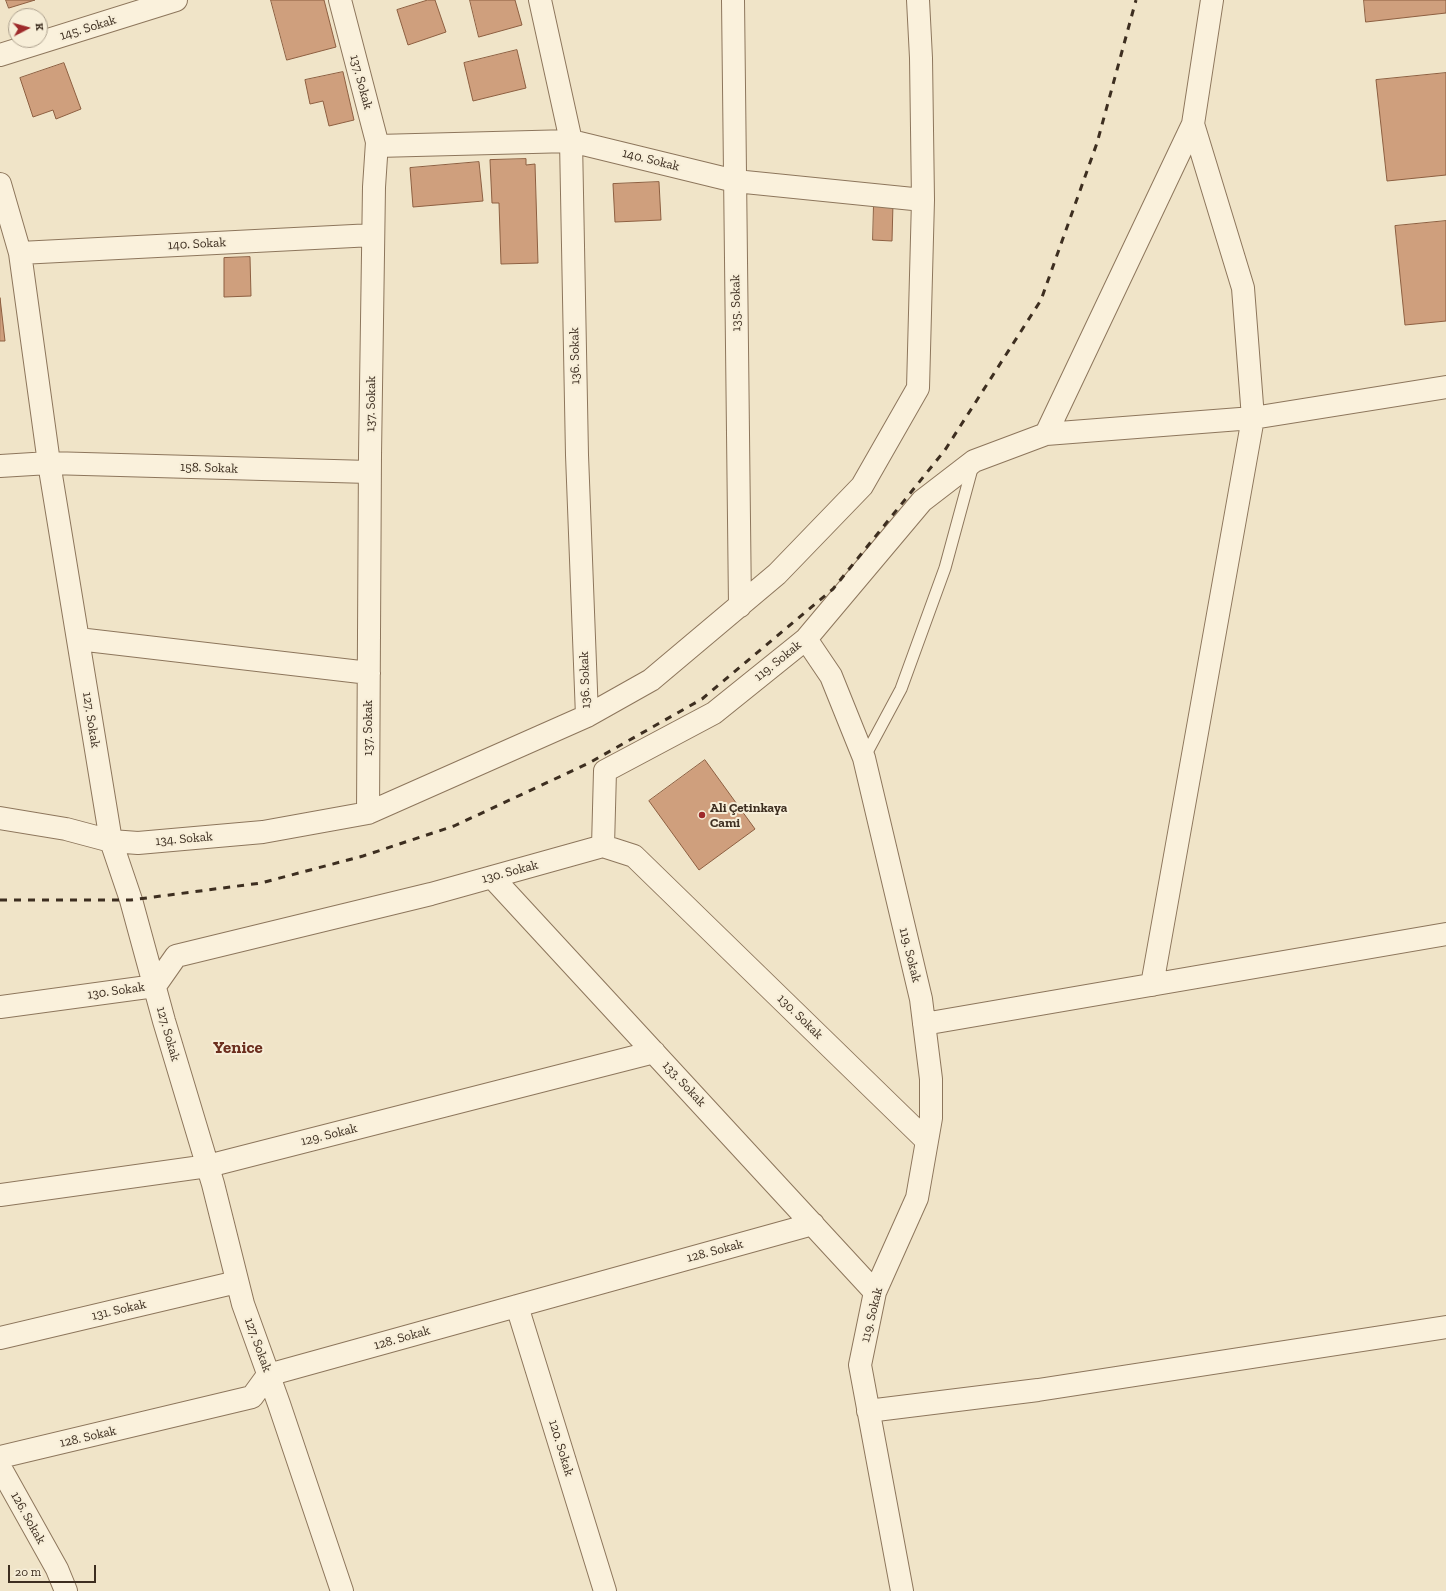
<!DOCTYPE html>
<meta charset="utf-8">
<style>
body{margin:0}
#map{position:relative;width:1446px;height:1591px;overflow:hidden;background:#f0e4c8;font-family:"Zilla Slab",serif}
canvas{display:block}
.north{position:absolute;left:8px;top:8px;width:40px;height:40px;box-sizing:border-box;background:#f7eed8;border:1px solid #ada18e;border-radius:50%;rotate:84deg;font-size:11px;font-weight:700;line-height:16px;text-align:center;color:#3d2e20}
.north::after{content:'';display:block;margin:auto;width:14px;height:18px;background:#9e2a2b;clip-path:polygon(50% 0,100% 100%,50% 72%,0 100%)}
.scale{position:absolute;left:8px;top:1565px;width:88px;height:18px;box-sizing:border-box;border:2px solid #3d2e20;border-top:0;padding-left:5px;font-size:12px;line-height:14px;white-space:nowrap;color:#3d2e20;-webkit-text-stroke:3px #f7eed8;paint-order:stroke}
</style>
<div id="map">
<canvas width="1446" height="1591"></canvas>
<div class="north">K</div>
<div class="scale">20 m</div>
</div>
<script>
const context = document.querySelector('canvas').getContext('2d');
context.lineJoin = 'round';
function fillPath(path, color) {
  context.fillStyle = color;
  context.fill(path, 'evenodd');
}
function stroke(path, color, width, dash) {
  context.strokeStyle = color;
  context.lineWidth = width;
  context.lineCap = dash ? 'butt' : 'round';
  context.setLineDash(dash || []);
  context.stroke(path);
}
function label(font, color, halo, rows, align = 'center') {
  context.font = font + ' "Zilla Slab",serif';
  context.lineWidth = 4;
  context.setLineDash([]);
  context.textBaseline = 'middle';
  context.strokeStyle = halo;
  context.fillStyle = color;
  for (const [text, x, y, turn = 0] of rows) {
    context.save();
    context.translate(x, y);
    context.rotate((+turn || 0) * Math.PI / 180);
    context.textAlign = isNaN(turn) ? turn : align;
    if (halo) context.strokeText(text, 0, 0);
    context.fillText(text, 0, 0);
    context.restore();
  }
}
const building = new Path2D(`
 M6,0H35L9,8Z
 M271,0H324L336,47L287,60Z
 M428,0H435L446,32L408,45L397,10Z
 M470,0H515L522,25L479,37Z
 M1364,0H1446V13L1366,22Z
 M517,50L526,88L473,101L464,63Z
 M64,63L81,109L56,119L53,110L33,117L20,78Z
 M343,72L354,120L329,126L323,101L310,104L305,80Z
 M1446,73V175L1387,181L1376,80Z
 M526,159V165L535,164L538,263L501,264L499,203H492L490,160Z
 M479,162L483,201L413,207L410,168Z
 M659,182L661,220L615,222L613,184Z
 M874,202L893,203L892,241L873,240Z
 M1446,221V321L1405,325L1395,226Z
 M250,257L251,296L224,297V258Z
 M0,298L5,341H0Z
 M705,760L755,829L699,870L649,801Z`);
fillPath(building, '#cf9f7d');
stroke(building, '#8d5f41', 1);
const service = new Path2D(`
 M864,758L901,689L945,568L973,465`);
const minor = new Path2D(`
 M340,0L377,142L374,187L370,455L368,813
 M540,0L571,141L577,455L587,716
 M733,0L740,606
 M0,55L176,0
 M377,146L571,141L735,181L923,200
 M0,184L20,253L49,463L111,841L131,900L164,1021L213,1184L243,1304L279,1404L342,1591
 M20,253L373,235
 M1046,434L1193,124
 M0,466L49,463L369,472
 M78,639L369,673
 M806,639L922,501L974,461L1046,434L1253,418L1446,387
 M0,818L66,829L111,841L138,843L263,832L368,813L587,716L651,680L777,574L862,486L918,388L923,200L921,58L918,0
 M603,846L605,771L714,713L806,639L831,676L864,758L921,999L931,1079V1118L917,1198L875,1292L860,1365L902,1591
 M492,877L875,1292
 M1152,985L1253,418L1243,288L1193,124L1212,0
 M0,1007L155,986L176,956L431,894L603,846L634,856L927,1141
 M924,1024L1446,934
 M0,1195L208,1166L654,1052
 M517,1306L605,1591
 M0,1338L237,1282
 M868,1411L1038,1390L1446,1327
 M0,1457L252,1397L268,1375L813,1224
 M0,1467L57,1569L66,1591`);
stroke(service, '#8d765c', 13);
stroke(minor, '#8d765c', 24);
stroke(service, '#faf1dc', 11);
stroke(minor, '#faf1dc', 22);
stroke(new Path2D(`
 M0,900H131L261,883L363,856L454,826L589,763L702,699L833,589L945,450L1041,300L1097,143L1136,0`), '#3d2e20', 3, [7, 7]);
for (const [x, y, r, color] of [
 [702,815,4,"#9e2a2b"]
]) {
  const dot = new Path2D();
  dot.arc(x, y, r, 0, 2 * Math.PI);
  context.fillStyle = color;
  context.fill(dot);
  stroke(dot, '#f7eed8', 1.5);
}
label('13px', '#3d2e20', '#f7eed8', [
 ["145. Sokak",88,28,-17],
 ["137. Sokak",361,82,75],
 ["140. Sokak",651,160,14],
 ["140. Sokak",197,244,-3],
 ["135. Sokak",736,303,-91],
 ["136. Sokak",575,356,-91],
 ["137. Sokak",371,404,-89],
 ["158. Sokak",209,468,2],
 ["119. Sokak",778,661,-39],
 ["136. Sokak",585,680,-92],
 ["127. Sokak",91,720,81],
 ["137. Sokak",368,728,-90],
 ["134. Sokak",184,839,-5],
 ["130. Sokak",510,872,-15],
 ["119. Sokak",910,955,76],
 ["130. Sokak",116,991,-8],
 ["130. Sokak",800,1017,44],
 ["127. Sokak",168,1034,74],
 ["133. Sokak",684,1084,47],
 ["129. Sokak",329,1135,-14],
 ["128. Sokak",715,1251,-15],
 ["131. Sokak",119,1310,-13],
 ["119. Sokak",872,1315,-76],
 ["128. Sokak",402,1338,-16],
 ["127. Sokak",258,1345,70],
 ["128. Sokak",88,1437,-13],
 ["120. Sokak",561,1448,73],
 ["126. Sokak",28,1518,61]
]);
label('bold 13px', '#3d2e20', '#f7eed8', [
 ["Ali Çetinkaya",710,808],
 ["Cami",710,823]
], 'left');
label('bold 17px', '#6b2e1e', '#f7eed8', [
 ["Yenice",238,1048]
]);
</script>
